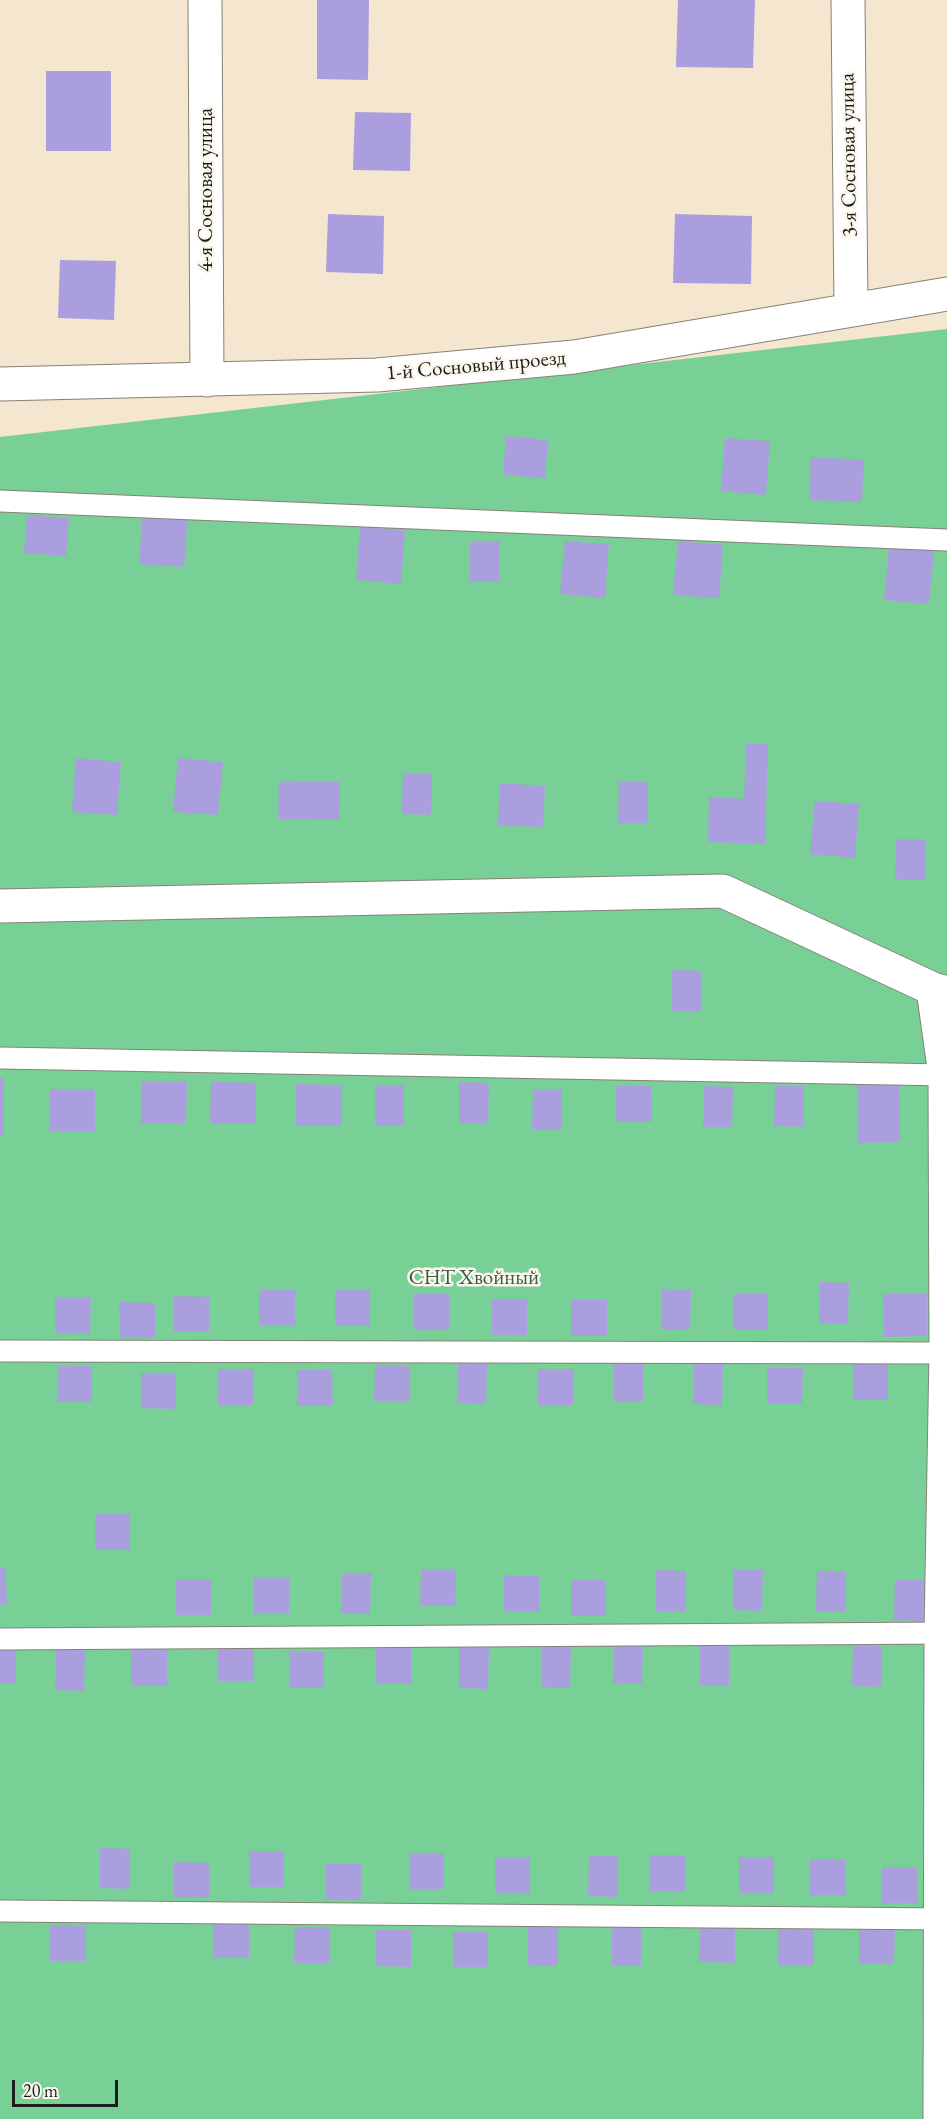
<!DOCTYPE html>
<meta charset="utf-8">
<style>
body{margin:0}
#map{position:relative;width:947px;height:2119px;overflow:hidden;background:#f5e6cf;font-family:"EB Garamond",serif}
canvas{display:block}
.scale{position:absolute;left:12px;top:2080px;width:106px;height:27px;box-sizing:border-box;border:3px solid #1c1c1c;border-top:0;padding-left:8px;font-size:18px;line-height:21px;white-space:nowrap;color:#1c1c1c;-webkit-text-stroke:4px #fbf7ec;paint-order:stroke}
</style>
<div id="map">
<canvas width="947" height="2119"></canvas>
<div class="scale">20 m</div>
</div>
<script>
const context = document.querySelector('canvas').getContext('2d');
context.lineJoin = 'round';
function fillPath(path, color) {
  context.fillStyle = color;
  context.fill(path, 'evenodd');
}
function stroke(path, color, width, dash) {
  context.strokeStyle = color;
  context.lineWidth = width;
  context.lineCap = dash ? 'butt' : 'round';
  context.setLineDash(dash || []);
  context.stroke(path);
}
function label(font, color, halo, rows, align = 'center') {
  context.font = font + ' "EB Garamond",serif';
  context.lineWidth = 5;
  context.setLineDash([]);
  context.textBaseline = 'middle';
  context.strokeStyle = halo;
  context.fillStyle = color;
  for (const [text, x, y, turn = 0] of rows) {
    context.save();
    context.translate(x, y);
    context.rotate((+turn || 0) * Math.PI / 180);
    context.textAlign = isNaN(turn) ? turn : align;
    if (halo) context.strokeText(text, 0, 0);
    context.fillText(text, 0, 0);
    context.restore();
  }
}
fillPath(new Path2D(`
 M947,329V2119H0V437Z`), '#78d096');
fillPath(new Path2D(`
 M317,0H369L368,80L317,79Z
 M678,0H755L753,68L676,67Z
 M46,71H111V151H46Z
 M355,112L411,113L410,171L353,170Z
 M328,214L384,216L383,274L326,272Z
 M675,214L752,216L751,284L673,283Z
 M60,260L116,261L114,320L58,318Z
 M506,436L548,440L545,478L503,475Z
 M725,438L770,441L766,495L721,491Z
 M811,457L864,460L862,502L809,500Z
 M143,510L188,514L184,567L139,564Z
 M27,515L69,518L66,556L24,553Z
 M360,527L405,530L401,584L356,580Z
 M470,541H499V582H469Z
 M565,541L609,544L605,598L560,594Z
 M678,541L723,545L719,598L673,595Z
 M889,546L934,550L929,604L884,600Z
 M746,743L768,744L765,844L708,842L709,797L744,799Z
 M76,758L121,762L117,815L72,812Z
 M178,758L223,762L218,815L173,812Z
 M403,774H432L431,815L402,814Z
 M279,781L340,782L339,820L278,819Z
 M619,782H648V823H618Z
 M500,783L545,786L543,827L498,825Z
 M815,801L859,804L855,858L810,854Z
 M896,839H925V880L895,879Z
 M672,970L701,971V1011H672Z
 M0,1078H4V1136H0Z
 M141,1081H187L186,1123H141Z
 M899,1081L900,1142L858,1143L857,1082Z
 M211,1082L256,1083V1124H210Z
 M459,1082L489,1083L488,1123H459Z
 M296,1084L342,1085L341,1126H296Z
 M375,1085H404V1126L375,1125Z
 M616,1086H651L652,1122H616Z
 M704,1086L733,1087L732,1127H703Z
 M775,1086H804L803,1127L774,1126Z
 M50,1089H95V1131H49Z
 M533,1089H562V1130L532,1129Z
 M820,1282L849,1283L848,1324L819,1323Z
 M662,1289L691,1290L690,1330H661Z
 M259,1290H295V1325H259Z
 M335,1290H370V1326H335Z
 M414,1294H449V1330H414Z
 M733,1294H768V1330H733Z
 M883,1294H927V1336L884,1337Z
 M174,1296L209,1297V1332H174Z
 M55,1297H91L90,1333H55Z
 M492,1299H527V1335H492Z
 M571,1300H607V1336H571Z
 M119,1302L155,1303V1338H120Z
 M614,1361L643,1362V1402H614Z
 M458,1363L487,1364L486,1404L457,1403Z
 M694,1364H723L722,1405L693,1404Z
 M853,1364H888V1400H853Z
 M375,1365L410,1366V1401H374Z
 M57,1366H92V1402H57Z
 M767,1368H803L802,1404H767Z
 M218,1369H253V1405H218Z
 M538,1369H573V1405H538Z
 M297,1370H332L333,1406H297Z
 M141,1373H176V1409L141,1408Z
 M95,1514H130V1550H95Z
 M0,1568H5L7,1604L0,1605Z
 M421,1569H456L455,1606L420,1605Z
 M656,1570L686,1571L685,1611H656Z
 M733,1570H763L762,1611L733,1610Z
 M817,1571L846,1572L845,1612H816Z
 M342,1573H371L370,1614L341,1613Z
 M504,1575L539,1576V1611H504Z
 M254,1577H289V1613H254Z
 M176,1579H211V1615H176Z
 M571,1580H606V1616H571Z
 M895,1580H924L923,1621L894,1620Z
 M614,1643H643L642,1684L613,1683Z
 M218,1645H253L254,1681H218Z
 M700,1645H729V1686L700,1685Z
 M542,1646L571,1647L570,1688L541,1687Z
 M853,1646H882L881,1687L852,1686Z
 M376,1647L411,1648V1684H376Z
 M0,1648H16V1684H0Z
 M459,1648H489L488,1689L459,1688Z
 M56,1650H85L84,1691L55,1690Z
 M131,1650H167V1686H131Z
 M289,1652H324V1688H289Z
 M100,1848L130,1849L129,1889L100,1888Z
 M249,1851H284V1887H249Z
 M409,1853H444V1889H409Z
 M649,1855H685V1891H649Z
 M589,1856H618L617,1897L588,1896Z
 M495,1857H530V1893H495Z
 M739,1857H774V1893H739Z
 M810,1859H845V1895H810Z
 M174,1862L209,1863V1898H174Z
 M326,1864H361V1900H326Z
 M882,1867H917V1903H882Z
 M213,1922H249V1958H213Z
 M528,1924L558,1925L557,1966L528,1965Z
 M50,1925L86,1926L85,1961H50Z
 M612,1925H641V1966L612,1965Z
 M295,1927H330V1963H294Z
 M700,1927H735V1963L699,1962Z
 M779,1928L813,1929L814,1965H778Z
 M859,1928H895L894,1964H859Z
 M376,1930H411V1967L376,1966Z
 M453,1932H488V1967H453Z`), '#ab9edf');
const lane = new Path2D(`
 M0,501L947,540
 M0,1058L947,1075
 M0,1351L947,1353
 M0,1639L947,1633
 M0,1911L947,1919`);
const street = new Path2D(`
 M205,0L207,380
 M848,0L851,310
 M0,384L377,375L574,357L947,294
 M0,906L723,891L933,989L947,993
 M933,989L945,1075L946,1353L941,1633L940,2119`);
stroke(lane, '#888176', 23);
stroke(street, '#888176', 35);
stroke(lane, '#fff', 21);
stroke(street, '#fff', 33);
label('21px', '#1c1c1c', '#fbf7ec', [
 ["3-я Сосновая улица",849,155,-91],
 ["4-я Сосновая улица",206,190,-90],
 ["1-й Сосновый проезд",476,366,-5]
]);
label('21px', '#3c5b47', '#fbf7ec', [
 ["СНТ Хвойный",474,1278]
]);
</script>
